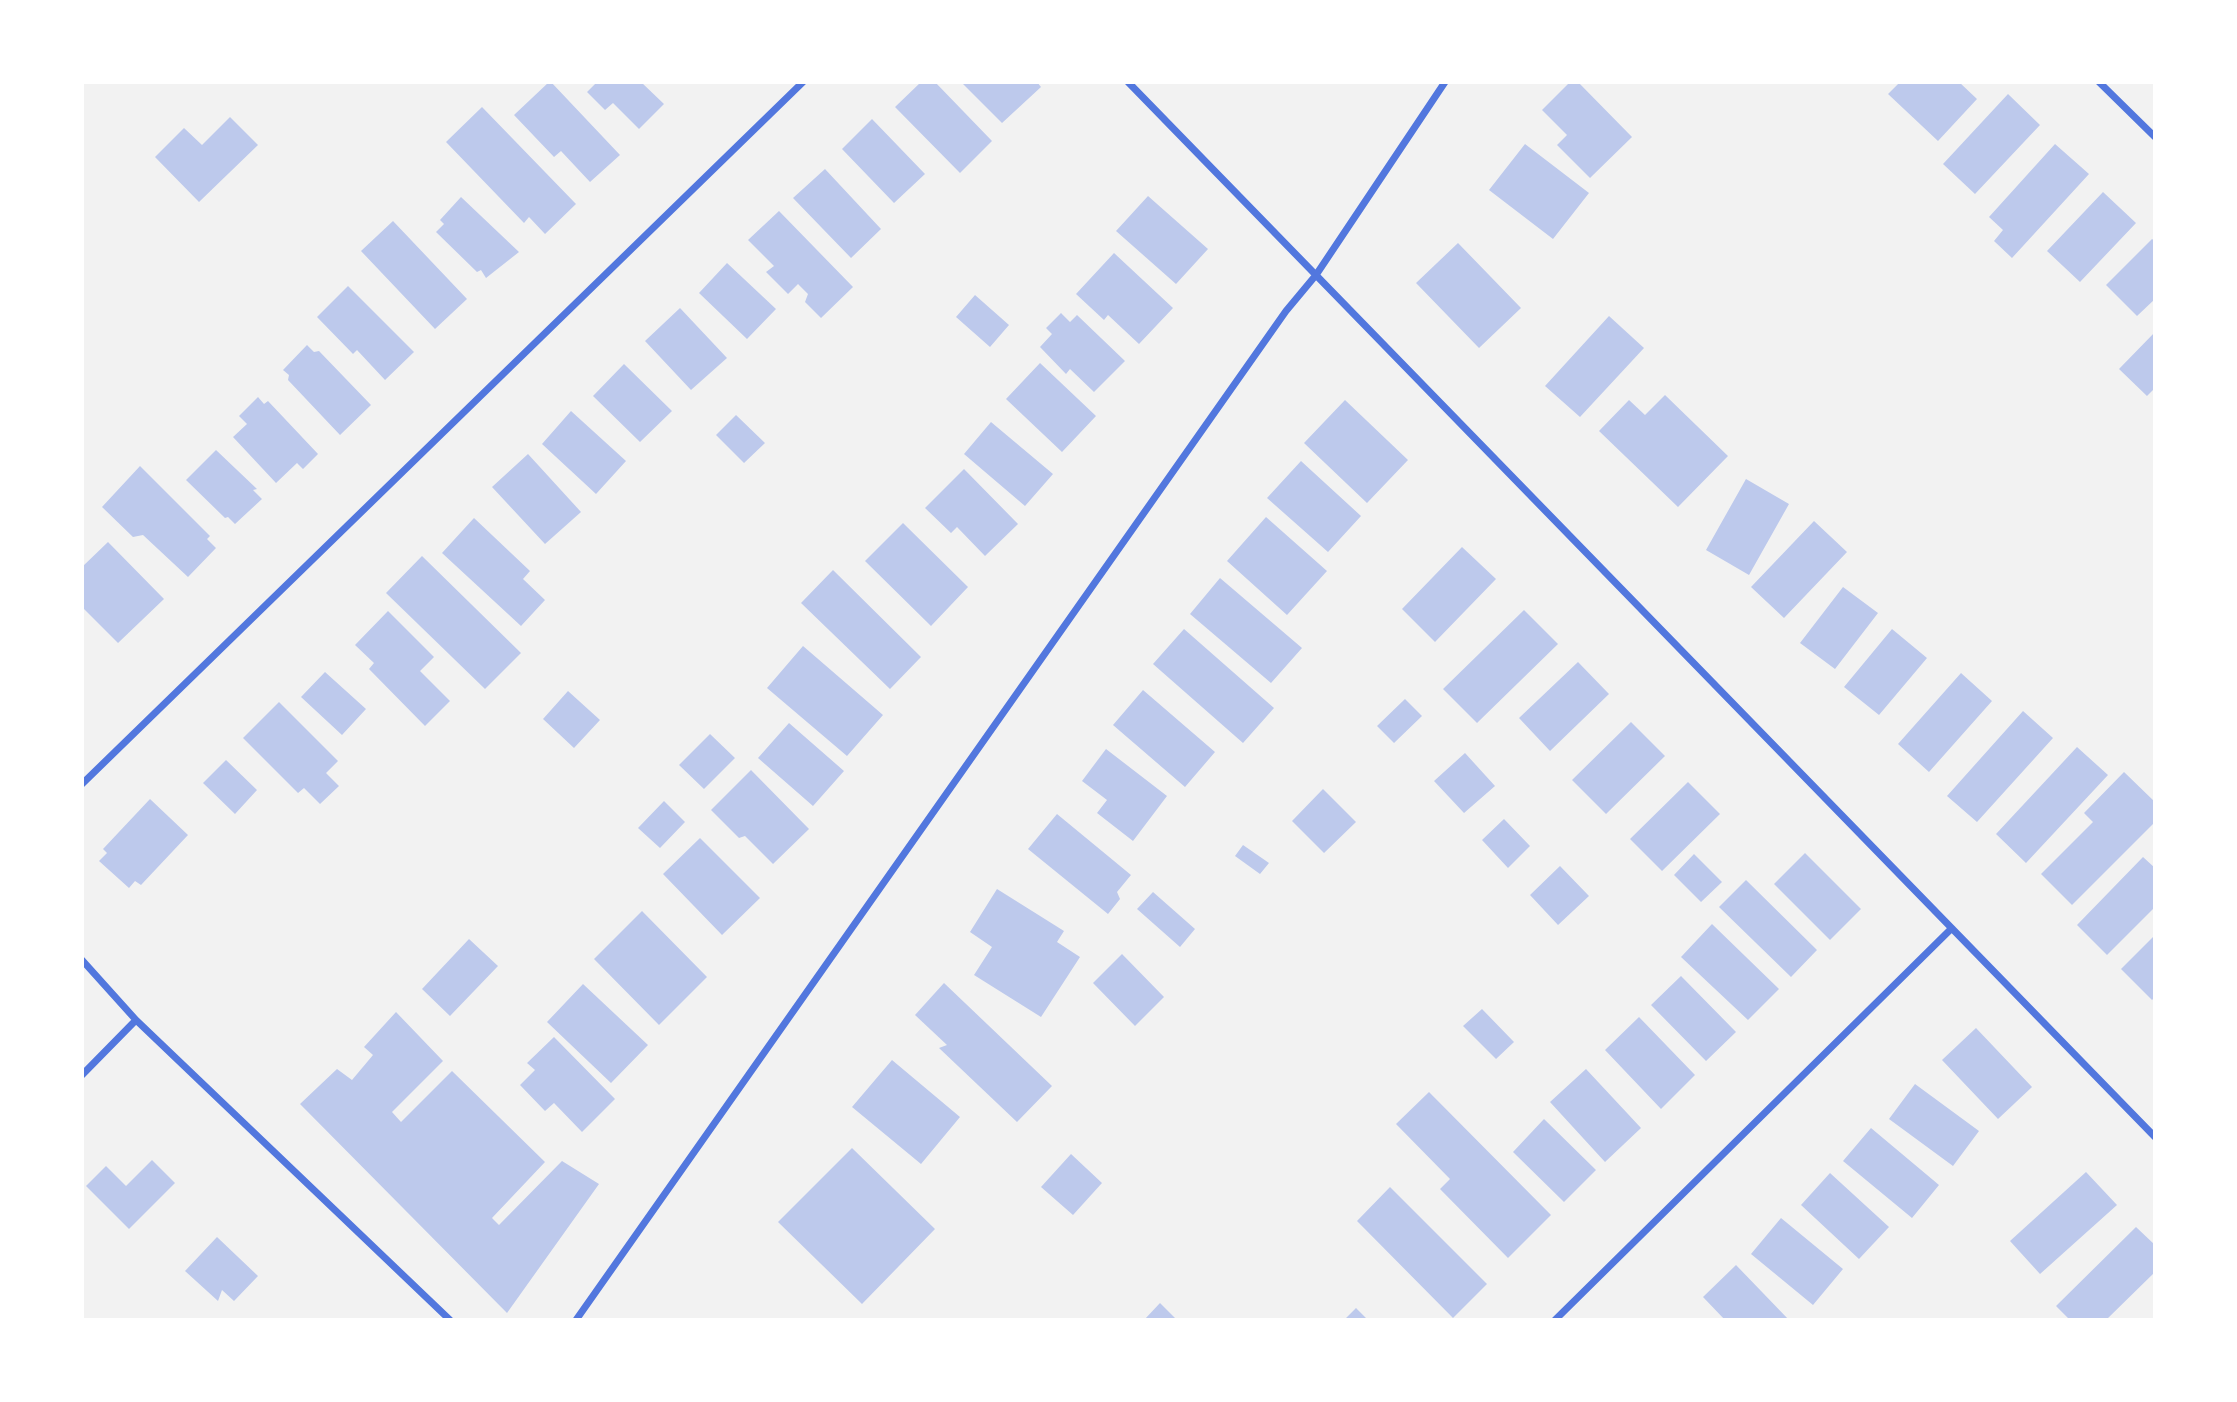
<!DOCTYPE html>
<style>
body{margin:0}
#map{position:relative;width:2237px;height:1402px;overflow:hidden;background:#f2f2f2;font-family:"Source Serif 4",serif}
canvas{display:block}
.frame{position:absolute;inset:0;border:84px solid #fff;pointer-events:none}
</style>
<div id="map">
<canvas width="2237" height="1402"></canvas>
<div class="frame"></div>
</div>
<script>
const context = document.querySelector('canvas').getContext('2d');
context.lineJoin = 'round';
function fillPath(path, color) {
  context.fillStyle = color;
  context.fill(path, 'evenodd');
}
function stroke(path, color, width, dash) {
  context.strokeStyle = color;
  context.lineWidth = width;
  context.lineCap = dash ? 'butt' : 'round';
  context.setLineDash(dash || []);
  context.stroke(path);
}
fillPath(new Path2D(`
 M549,82H551L620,155L590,182L561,151L554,157L514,115Z
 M597,82H641L664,104L639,129L613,103L605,110L587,92Z
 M921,82H935L992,141L960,173L895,107Z
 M965,82H1037L1041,87L1002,123L963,84Z
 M1570,82H1578L1632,137L1590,178L1557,145L1567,135L1542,110Z
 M1900,82H1959L1977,99L1938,141L1888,94Z
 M2008,94L2040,125L1975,194L1943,164Z
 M482,107L576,204L545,234L529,217L524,223L446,142Z
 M230,117L258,145L199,202L155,157L184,128L202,145Z
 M872,119L925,174L894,203L842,149Z
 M1525,144L1589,193L1553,239L1489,190Z
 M2055,144L2089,174L2012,258L1994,241L2003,230L1989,217Z
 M825,169L881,229L851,258L793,198Z
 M2103,192L2136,223L2080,282L2047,251Z
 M1148,196L1208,249L1176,284L1116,231Z
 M461,197L519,252L486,278L481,270L477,272L436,232L444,224L440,220Z
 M779,211L853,287L821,318L805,302L808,294L798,284L788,294L766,272L774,266L748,240Z
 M393,221L467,299L435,329L361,251Z
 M2152,239L2155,241V299L2137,316L2106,285Z
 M1458,243L1521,308L1479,348L1416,283Z
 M1114,253L1173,308L1139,344L1108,315L1104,320L1076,294Z
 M727,263L776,309L747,339L699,293Z
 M348,286L414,352L385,380L357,350L353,354L317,317Z
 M975,295L1009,325L990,347L956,317Z
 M680,308L727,358L691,390L645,341Z
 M1061,313L1070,322L1077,315L1125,361L1094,392L1070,369L1066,374L1040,347L1052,334L1046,328Z
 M1609,316L1644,348L1580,417L1545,386Z
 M2155,332V388L2147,396L2119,369Z
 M307,345L314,352L319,351L371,405L340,435L288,380L289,375L283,370Z
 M1040,363L1096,416L1062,452L1006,399Z
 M624,364L672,411L640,442L593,396Z
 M1665,395L1728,456L1678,507L1599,431L1629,400L1645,415Z
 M258,397L264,404L268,401L318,454L303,469L297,463L276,483L233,437L247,424L239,416Z
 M1345,400L1408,460L1367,503L1304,443Z
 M571,411L626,461L596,494L542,444Z
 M736,415L765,443L744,463L716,435Z
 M991,422L1053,474L1025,506L964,454Z
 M216,450L257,489L253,490L262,499L235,524L228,517L225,518L186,480Z
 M528,454L581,512L545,544L492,487Z
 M1301,461L1361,516L1328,552L1267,498Z
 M140,466L210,536L207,539L216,548L188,577L143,535L133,537L102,507Z
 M964,469L1018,524L985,556L957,527L951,533L925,508Z
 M1746,479L1789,504L1749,575L1706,550Z
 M1266,517L1327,571L1287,615L1227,561Z
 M474,518L530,571L523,579L545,600L521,626L442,553Z
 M1814,521L1847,552L1784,618L1751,587Z
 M903,523L968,587L931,626L865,561Z
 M108,542L164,599L118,643L82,607V567Z
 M1462,547L1496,579L1435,642L1402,609Z
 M422,556L521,653L485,689L386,593Z
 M833,570L921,657L890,689L801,603Z
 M1220,578L1302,648L1271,683L1190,614Z
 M1843,587L1878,613L1835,669L1800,643Z
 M1524,610L1558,644L1477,723L1443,689Z
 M388,611L434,657L420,671L450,701L425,726L369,669L374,663L355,645Z
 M1184,629L1274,708L1243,743L1153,664Z
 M1892,629L1927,658L1879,715L1844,687Z
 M803,646L883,715L847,756L767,688Z
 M1578,662L1609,694L1550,751L1519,718Z
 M325,672L366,709L342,735L301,697Z
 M1961,673L1992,701L1929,772L1898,744Z
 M1143,690L1215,752L1185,787L1113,725Z
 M568,691L600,720L574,748L543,719Z
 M1405,699L1422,716L1394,743L1377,726Z
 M279,702L338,761L326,773L339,786L320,804L304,788L298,793L243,738Z
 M2023,711L2053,738L1977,822L1947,796Z
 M1631,722L1665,756L1606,814L1572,780Z
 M789,723L844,771L813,806L758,758Z
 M710,734L735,758L704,789L679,765Z
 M2077,747L2108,775L2026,863L1996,834Z
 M1106,749L1167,796L1133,841L1097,813L1107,800L1082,781Z
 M1465,753L1495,786L1464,813L1434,781Z
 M226,760L257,790L235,814L203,783Z
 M751,770L809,829L773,864L745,836L739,838L711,810Z
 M2124,772L2155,802V822L2072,905L2041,874L2093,822L2084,813Z
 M1688,782L1720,814L1662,871L1630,839Z
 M1323,789L1356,822L1324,853L1292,821Z
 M150,799L188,835L141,885L135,881L129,888L99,861L107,853L103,849Z
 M664,801L685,822L660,848L638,828Z
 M1057,814L1131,875L1117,892L1120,899L1108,914L1028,849Z
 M1504,819L1530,846L1508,868L1482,840Z
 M700,838L760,898L722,935L663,874Z
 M1243,845L1269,863L1260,874L1235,856Z
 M1805,853L1861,909L1830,940L1774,884Z
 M1694,854L1722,882L1701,902L1674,875Z
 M2143,857L2155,868V907L2107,955L2077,925Z
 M1560,866L1589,896L1558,925L1530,895Z
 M1746,880L1817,950L1791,977L1719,907Z
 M997,889L1064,931L1057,942L1080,957L1041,1017L974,975L992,947L970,932Z
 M1153,892L1195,929L1180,947L1137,909Z
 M642,911L707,977L659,1025L594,959Z
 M1712,924L1779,989L1748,1020L1681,957Z
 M2155,935V997L2152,1000L2121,969Z
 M469,939L498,966L450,1016L422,989Z
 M1122,954L1164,997L1135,1026L1093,983Z
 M1681,976L1736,1032L1706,1061L1651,1005Z
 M944,983L1052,1086L1017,1122L939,1048L947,1045L915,1015Z
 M583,984L648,1045L611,1083L547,1022Z
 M1482,1009L1514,1042L1496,1059L1463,1026Z
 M396,1012L443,1061L392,1112L401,1122L452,1071L545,1162L492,1218L499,1225L562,1161L599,1184L507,1313L300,1104L337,1069L352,1080L373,1055L364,1047Z
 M1639,1017L1695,1075L1661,1109L1605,1050Z
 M1976,1028L2032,1087L1998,1119L1942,1060Z
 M554,1037L615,1099L582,1132L554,1103L545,1111L520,1085L535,1070L527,1063Z
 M892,1060L960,1117L921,1164L852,1107Z
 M1586,1069L1641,1128L1605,1162L1550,1102Z
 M1915,1084L1979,1131L1953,1166L1889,1119Z
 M1429,1092L1551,1215L1508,1258L1440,1189L1450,1179L1396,1124Z
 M1544,1119L1596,1170L1564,1202L1513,1152Z
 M1871,1128L1939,1185L1912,1218L1843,1161Z
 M852,1148L935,1229L862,1304L778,1222Z
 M1071,1154L1102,1183L1073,1215L1041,1187Z
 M152,1160L175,1183L129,1229L86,1186L106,1166L126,1186Z
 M2086,1172L2117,1205L2040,1274L2010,1241Z
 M1830,1173L1889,1227L1859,1259L1801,1205Z
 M1390,1187L1487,1284L1453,1318L1357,1221Z
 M1781,1218L1843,1269L1813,1305L1751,1254Z
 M2136,1227L2155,1245V1272L2106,1320H2070L2056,1306Z
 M217,1237L258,1276L234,1301L222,1290L218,1301L185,1271Z
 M1736,1265L1789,1320H1725L1703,1297Z
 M1160,1303L1177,1320H1144Z
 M1356,1308L1368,1320H1344Z`), '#bdc9ec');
stroke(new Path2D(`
 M1128,82L2155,1137
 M2099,82L2155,137
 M82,784L803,82
 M82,960L136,1020L450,1320
 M82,1075L136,1020
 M576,1320L1286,311L1316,275L1445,82
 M1555,1320L1951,929`), '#5277de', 7);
</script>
